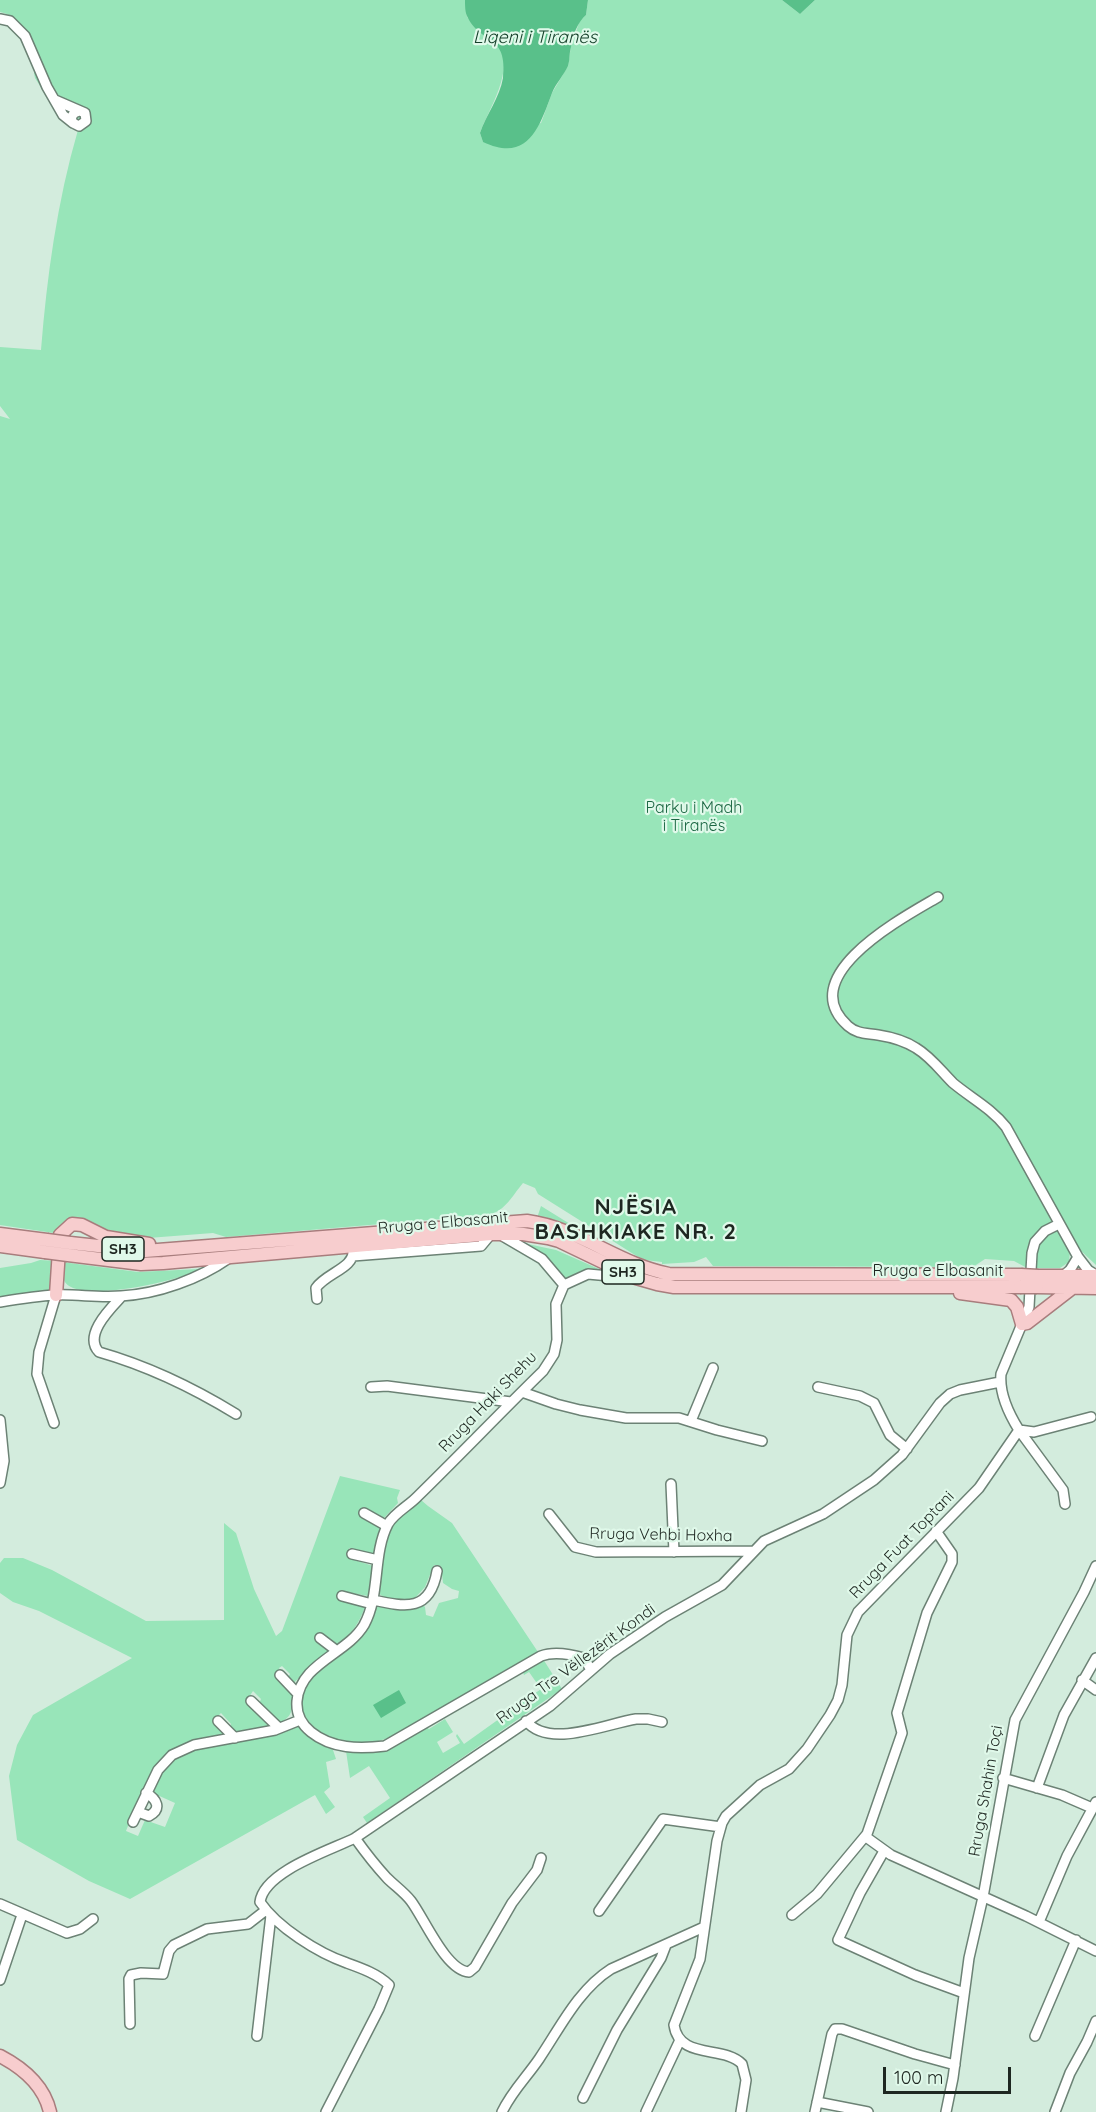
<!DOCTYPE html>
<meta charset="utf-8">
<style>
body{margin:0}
#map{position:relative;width:1096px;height:2112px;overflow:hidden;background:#d3ecdd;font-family:Quicksand,sans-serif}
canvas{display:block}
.scale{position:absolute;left:883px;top:2067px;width:128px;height:27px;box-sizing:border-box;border:3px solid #1e2721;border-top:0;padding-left:8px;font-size:18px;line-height:21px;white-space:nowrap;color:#1e2721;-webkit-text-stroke:4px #e0f9ea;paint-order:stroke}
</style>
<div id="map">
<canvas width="1096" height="2112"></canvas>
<div class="scale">100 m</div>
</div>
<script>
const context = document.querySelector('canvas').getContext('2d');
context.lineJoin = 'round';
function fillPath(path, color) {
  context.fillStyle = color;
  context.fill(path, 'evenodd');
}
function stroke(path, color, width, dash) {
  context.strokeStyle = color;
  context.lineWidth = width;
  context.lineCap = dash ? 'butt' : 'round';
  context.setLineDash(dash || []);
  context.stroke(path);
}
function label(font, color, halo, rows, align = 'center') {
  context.font = font + ' Quicksand,sans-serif';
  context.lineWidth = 4.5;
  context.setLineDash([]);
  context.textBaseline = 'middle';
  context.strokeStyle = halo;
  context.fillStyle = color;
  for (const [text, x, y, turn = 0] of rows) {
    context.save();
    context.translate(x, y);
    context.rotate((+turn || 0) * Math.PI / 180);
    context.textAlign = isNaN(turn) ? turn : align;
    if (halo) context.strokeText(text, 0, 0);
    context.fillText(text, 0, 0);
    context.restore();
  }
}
fillPath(new Path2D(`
 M0,0H465L467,17C477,26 490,35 498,45C516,69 488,110 480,133L483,142L541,123L552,93L568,66L571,46L580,20L586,15L588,0H782L800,14L815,0H1096V1265L1077,1247L1070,1251L1069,1262L1060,1268H1027L1014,1261L985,1259L973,1267L713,1266L706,1257L694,1262L662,1264V1262L645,1260L635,1255L538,1194L535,1188L523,1183C512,1196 506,1210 489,1215L226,1237L213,1233L148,1238C137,1234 127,1236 116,1234C92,1230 75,1201 54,1233L0,1225V416L10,419L0,406V347L41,350C47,276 57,202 78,130C55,118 49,99 35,78L34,73L42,68C33,46 26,17 0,12Z
 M541,1206L583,1232L560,1223L537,1218Z
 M523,1243L556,1250L599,1269L581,1271L565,1279L541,1253Z
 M40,1260L57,1261C55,1273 56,1285 46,1293L0,1300V1268L31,1263Z
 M62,1262L138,1272L199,1269C178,1282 92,1299 71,1287C61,1282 62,1272 62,1262Z
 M340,1476L400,1490L397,1498L398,1503L382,1520L364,1508L360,1514V1517L380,1528L374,1554L349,1548V1558L373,1566L368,1596L340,1591L339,1600L365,1607C359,1623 352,1635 337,1644L319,1633L315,1641L328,1651L307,1669L294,1683L288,1677L290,1674L282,1666L279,1668L280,1670L276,1674L294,1695C292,1709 293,1718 278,1723L259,1704L261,1699L253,1691L247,1700L269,1726L236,1733L229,1729L231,1724L221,1713L218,1716L224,1735C212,1738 200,1738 188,1742C151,1756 140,1798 126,1831L138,1836L145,1820L165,1827L175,1803L155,1794L153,1790C169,1748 199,1749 237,1742C257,1738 276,1732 296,1726L300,1727L311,1738L333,1750L336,1759L326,1762L330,1787L324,1792L335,1807L326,1814L315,1795L130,1899L89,1881L17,1840L9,1776L17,1745L33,1715L132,1658L39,1611L13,1602L0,1593V1563L4,1558H23L52,1570L146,1621L224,1620V1523L236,1533L254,1589L276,1636L282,1631Z
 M421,1500L428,1506L452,1523L538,1652L388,1738C368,1746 345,1745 326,1735C301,1722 292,1698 313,1676C319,1669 326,1663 332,1656C346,1640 360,1624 374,1608L382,1606L406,1609L423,1605L425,1607L426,1615L433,1617L439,1603L458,1598L459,1591L452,1589L443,1583L441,1566L434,1565L425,1587L415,1598C402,1602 388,1601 378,1593L386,1535L394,1523Z
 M543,1659L562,1689L367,1823L363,1817L390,1798L369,1766L350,1778L346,1751H366L426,1726L429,1729L445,1719L453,1732L437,1742L443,1753L460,1743L456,1736L457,1734L464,1744L541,1689L529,1672L524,1675L522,1670Z`), '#98e5b9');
fillPath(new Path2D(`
 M465,0H588L586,15C578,21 572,37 571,47C569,53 570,60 568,66C564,75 556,83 552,93C539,128 528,163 483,142L480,133C486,115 500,97 503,78C508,34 482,45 468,18C465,13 465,6 465,0Z
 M782,0H815L800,14Z
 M399,1690L406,1703L381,1718L373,1705Z`), '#59c08a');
const minor = new Path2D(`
 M0,19L10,21L25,36L47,87L63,115L73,123
 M55,100L85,113L86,121L79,126L73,123L71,118L74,113L79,111
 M938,897C904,917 792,976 848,1026C857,1034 866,1033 878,1035C891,1037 905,1041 916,1048C931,1057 941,1071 953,1083C971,1098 991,1108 1006,1127L1078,1257L1088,1270L1096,1275
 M501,1235L542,1259L564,1285
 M353,1256L481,1246L491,1234
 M1063,1276L1070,1270L1078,1257
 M122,1296C110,1309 83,1335 99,1352C148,1366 192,1387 236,1414
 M317,1299L316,1288C326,1273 355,1268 353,1250
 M0,1302C18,1299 37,1296 56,1295C77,1294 99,1298 121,1296C158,1294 199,1279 229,1258
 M371,1387L387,1386L511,1402
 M818,1387L860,1396L874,1403L890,1435L907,1449
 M522,1392L556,1404L580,1410L626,1418H679L717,1430L762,1441
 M0,1420L4,1461L0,1483
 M691,1421L713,1368
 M54,1423L37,1374L39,1352L56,1295
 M1019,1430L1063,1490L1065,1504
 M1019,1430L1034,1432L1091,1417
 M671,1484L674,1552
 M364,1513L387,1526
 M549,1514L575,1547L596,1552L753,1551
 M352,1554L378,1560
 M342,1596L372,1604
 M373,1600C406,1607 430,1612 437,1571
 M320,1638L337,1651
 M591,1670L584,1658C570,1654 554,1651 541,1656L385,1746C359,1749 332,1749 311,1732C301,1724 296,1714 297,1701C300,1663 347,1654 364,1625C381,1594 372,1555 388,1524C394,1513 410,1505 418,1496C460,1455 501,1412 543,1371L554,1354L557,1340L556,1304L564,1285L588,1274L631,1278
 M280,1675L297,1693
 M1082,1680L1096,1690
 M251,1701L279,1728
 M218,1721L235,1738
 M526,1721C549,1749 605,1724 636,1719H648L662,1722
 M1003,1778L1062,1795L1092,1808
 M1037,1788L1064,1715L1096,1658
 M138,1812L149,1816C162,1809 157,1799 146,1793
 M133,1822L158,1770L172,1755L194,1745L275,1730L300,1720
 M866,1837L891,1855L1026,1916L1096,1951
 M355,1838C365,1852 375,1865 387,1878C395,1886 404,1892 411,1901C424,1918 446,1971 469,1972L475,1967L512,1903L537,1870L541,1858
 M884,1851L860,1893L838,1940L915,1975L964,1993
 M0,1904L67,1933L80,1929L93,1919
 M599,1911L663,1819L721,1827
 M792,1915L817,1894L867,1834L902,1733L897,1713L927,1613L952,1562V1554L936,1531
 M1039,1922L1067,1856L1096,1802
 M0,1980L22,1915
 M130,2024L129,1979L131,1975L141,1973L163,1974L169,1951L174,1945L207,1929L248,1924L266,1910
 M257,2036L271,1915
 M1035,2036L1076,1940
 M583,2098L617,2030L661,1958L666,1945
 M817,2102L868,2112
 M326,2112L379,2009L389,1985C378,1974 361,1968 347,1963C318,1953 277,1927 260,1902C264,1871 331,1850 355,1838L550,1706L610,1654L665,1617L722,1585L764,1541L823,1514L874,1480L902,1455L940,1403L950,1394L960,1390L1000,1382
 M502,2112C512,2091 526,2078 539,2059C560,2028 578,1990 611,1969L704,1927
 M646,2112L680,2040
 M741,2112L746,2080L742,2064C724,2045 679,2060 674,2025L700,1959L717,1841L722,1823L726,1816L760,1785L789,1769L807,1749L830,1715L838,1700L842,1685L847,1635L858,1612L979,1488L1019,1430C1009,1414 999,1394 1001,1374L1029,1307L1032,1253L1035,1242L1045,1231L1059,1224
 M815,2112L832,2034L835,2029H842L915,2054L955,2065
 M946,2112L953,2078L969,1958L983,1897L1015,1720L1084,1592L1096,1566
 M1055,2112L1070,2073L1087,2042L1096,2021`);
const major = new Path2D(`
 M0,1234L47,1240
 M70,1243L145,1251L527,1221C579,1228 618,1264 669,1274L1021,1275
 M0,1246L45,1252
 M68,1255L141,1264L163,1263L491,1234H523L548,1238L559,1241L636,1278L657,1284L674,1287H1020
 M1038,1276H1096
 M1037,1287L1096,1288
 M960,1293L1011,1300L1017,1307L1022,1324L1027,1323L1071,1289
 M56,1295L60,1235L72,1224L82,1225L106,1237L149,1244
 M0,2056C23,2068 44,2085 50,2112`);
stroke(minor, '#6c8275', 12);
stroke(major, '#a87d7d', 15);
stroke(minor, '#fff', 9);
stroke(major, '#f7cdce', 12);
const majorBridge = new Path2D(`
 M47,1240L70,1243
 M45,1252L68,1255
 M1021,1275L1038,1276
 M1020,1287H1037`);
stroke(majorBridge, '#a87d7d', 15, []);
stroke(majorBridge, '#f7cdce', 12);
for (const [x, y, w] of [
 [123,1249,42],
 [623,1272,42]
]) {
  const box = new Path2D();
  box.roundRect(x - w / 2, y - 12, w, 24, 4.5);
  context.fillStyle = '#e0f9ea';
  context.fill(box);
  stroke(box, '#1e2721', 1.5);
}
label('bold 15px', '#1e2721', null, [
 ["SH3",123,1249],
 ["SH3",623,1272]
]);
label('16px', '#1a6642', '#e0f9ea', [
 ["Parku i Madh",694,808],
 ["i Tiranës",694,826]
]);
label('16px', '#1e2721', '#e0f9ea', [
 ["Rruga e Elbasanit",443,1223,-5],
 ["Rruga e Elbasanit",938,1271],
 ["Rruga Haki Shehu",488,1402,-46],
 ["Rruga Vehbi Hoxha",661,1535,1],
 ["Rruga Fuat Toptani",902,1545,-46],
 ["Rruga Tre Vëllezërit Kondi",576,1664,-36],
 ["Rruga Shahin Toçi",986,1791,-80]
]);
label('italic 18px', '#15402a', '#e0f9ea', [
 ["Liqeni i Tiranës",535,38]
]);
context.letterSpacing = '1.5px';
label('bold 22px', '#1e2721', '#e0f9ea', [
 ["NJËSIA",636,1207],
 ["BASHKIAKE NR. 2",636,1232]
]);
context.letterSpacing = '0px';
</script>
